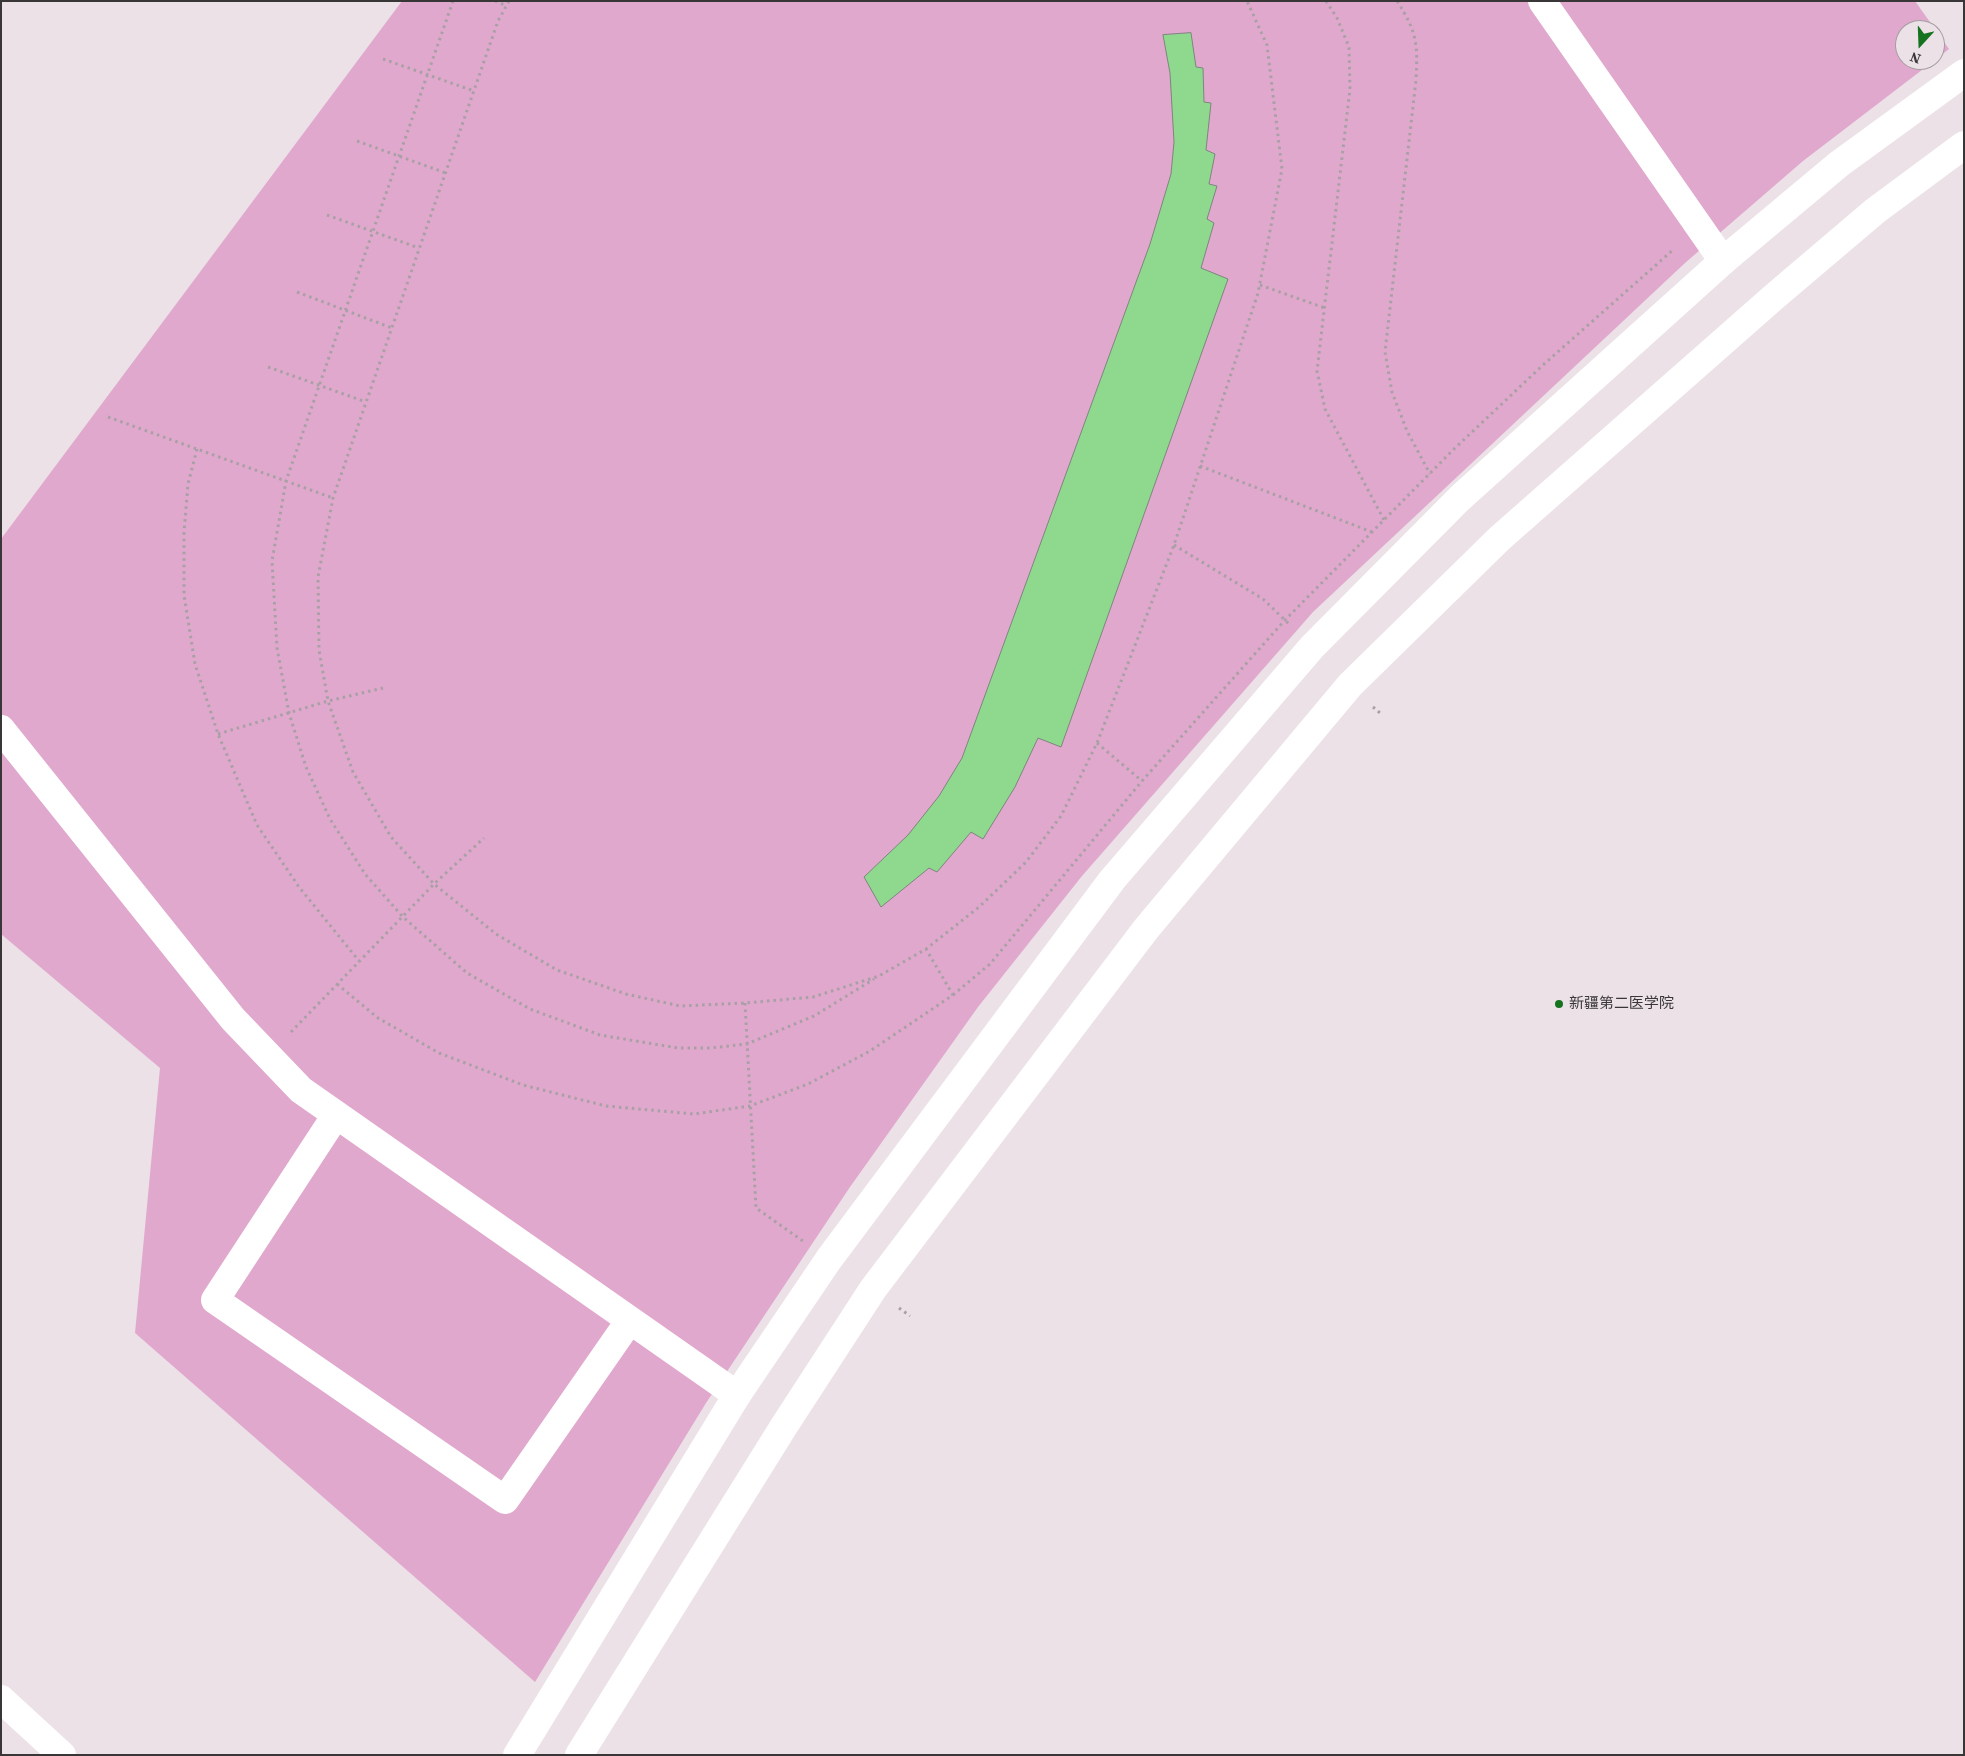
<!DOCTYPE html>
<meta charset="utf-8">
<style>
body{margin:0}
#map{position:relative;width:1965px;height:1756px;overflow:hidden;background:#ebe1e7;font-family:"Source Serif 4",serif}
canvas{display:block}
.frame{position:absolute;inset:0;border:2px solid #393638;pointer-events:none}
.north{position:absolute;left:1895px;top:20px;width:50px;height:50px;box-sizing:border-box;background:#ebe1e7;border:1px solid #a49da1;border-radius:50%;rotate:200deg;font-size:14px;font-weight:700;line-height:20px;text-align:center;color:#393638}
.north::after{content:'';display:block;margin:auto;width:18px;height:22px;background:#15721f;clip-path:polygon(50% 0,100% 100%,50% 72%,0 100%)}
</style>
<div id="map">
<canvas width="1965" height="1756"></canvas>
<div class="frame"></div>
<div class="north">N</div>
</div>
<script>
const context = document.querySelector('canvas').getContext('2d');
context.lineJoin = 'round';
function fillPath(path, color) {
  context.fillStyle = color;
  context.fill(path, 'evenodd');
}
function stroke(path, color, width, dash) {
  context.strokeStyle = color;
  context.lineWidth = width;
  context.lineCap = dash ? 'butt' : 'round';
  context.setLineDash(dash || []);
  context.stroke(path);
}
function label(font, color, halo, rows, align = 'center') {
  context.font = font + ' "Source Serif 4","Noto Sans SC",serif';
  context.lineWidth = 4.5;
  context.setLineDash([]);
  context.textBaseline = 'middle';
  context.strokeStyle = halo;
  context.fillStyle = color;
  for (const [text, x, y, turn = 0] of rows) {
    context.save();
    context.translate(x, y);
    context.rotate((+turn || 0) * Math.PI / 180);
    context.textAlign = isNaN(turn) ? turn : align;
    if (halo) context.strokeText(text, 0, 0);
    context.fillText(text, 0, 0);
    context.restore();
  }
}
fillPath(new Path2D(`
 M402,1H1915L1949,49L1935,60V30H1905V60H1935L1803,161L1685,263L1313,612L1082,876L978,1007L850,1187L706,1403L535,1682L135,1333L160,1068L1,934V539Z`), '#e1a8cd');
const building = new Path2D(`
 M1191,33L1196,67L1203,68L1204,102L1211,103L1206,150L1215,154L1209,184L1217,186L1207,219L1214,223L1201,268L1228,279L1061,747L1038,738L1015,787L983,839L971,832L937,872L929,868L881,907L864,877L908,835L939,796L962,758L1150,244L1171,174L1174,142L1170,73L1163,35Z`);
fillPath(building, '#8ed98d');
stroke(building, '#7e857e', 1);
stroke(new Path2D(`
 M453,1L286,481L272,561L277,648L289,713L306,767L330,819L365,874L403,917L467,973L530,1009L600,1035L678,1048H710L747,1044L814,1016L874,979
 M495,1L507,6
 M509,1L498,21L333,498L318,577L319,650L328,701L353,772L391,837L434,884L496,934L557,970L626,994L680,1006L745,1003L813,997L879,976L926,949L979,907L1026,862L1061,816L1097,743L1174,545L1258,293L1282,169L1267,45L1247,1
 M1326,1L1337,18L1349,47L1350,89L1317,371L1325,409L1384,520
 M1397,1C1417,32 1418,44 1416,80L1385,352L1392,392L1407,431L1430,474
 M383,59L474,91
 M357,141L446,173
 M327,215L419,248
 M1260,285L1325,308
 M297,292L392,328
 M268,367L366,402
 M108,417L333,498
 M197,449L188,484L184,533V595L195,664L218,734L257,825L299,887L359,961
 M1200,466L1372,532
 M1174,545L1263,599L1290,625
 M1373,707L1380,713
 M218,734L328,701L383,688
 M1097,743L1142,781
 M337,984L378,1018L439,1053L523,1085L606,1106L694,1114L750,1106L808,1084L870,1051L953,995L926,949
 M953,995L990,964L1142,781L1284,621L1454,449L1543,365L1674,249
 M745,1003L756,1208L803,1241
 M291,1032L434,884L484,838
 M899,1308L910,1316`), '#a8a0a5', 3, [2.5, 4]);
stroke(new Path2D(`
 M1542,1L1723,261
 M1,729L233,1019L301,1090L737,1395
 M336,1115L215,1300L505,1500L630,1320
 M1,1699L62,1755`), '#fff', 28);
stroke(new Path2D(`
 M517,1755L737,1395L829,1259L1112,880L1312,647L1460,498L1723,261L1839,164L1964,73
 M579,1755L784,1426L873,1289L1146,929L1350,685L1500,538L1775,296L1875,211L1964,145`), '#fff', 28);
for (const [x, y, r, color] of [
 [1559,1004,5,"#15721f"]
]) {
  const dot = new Path2D();
  dot.arc(x, y, r, 0, 2 * Math.PI);
  context.fillStyle = color;
  context.fill(dot);
  stroke(dot, '#ebe1e7', 2);
}
label('15px', '#393638', '#ebe1e7', [
 ["新疆第二医学院",1569,1004]
], 'left');
</script>
